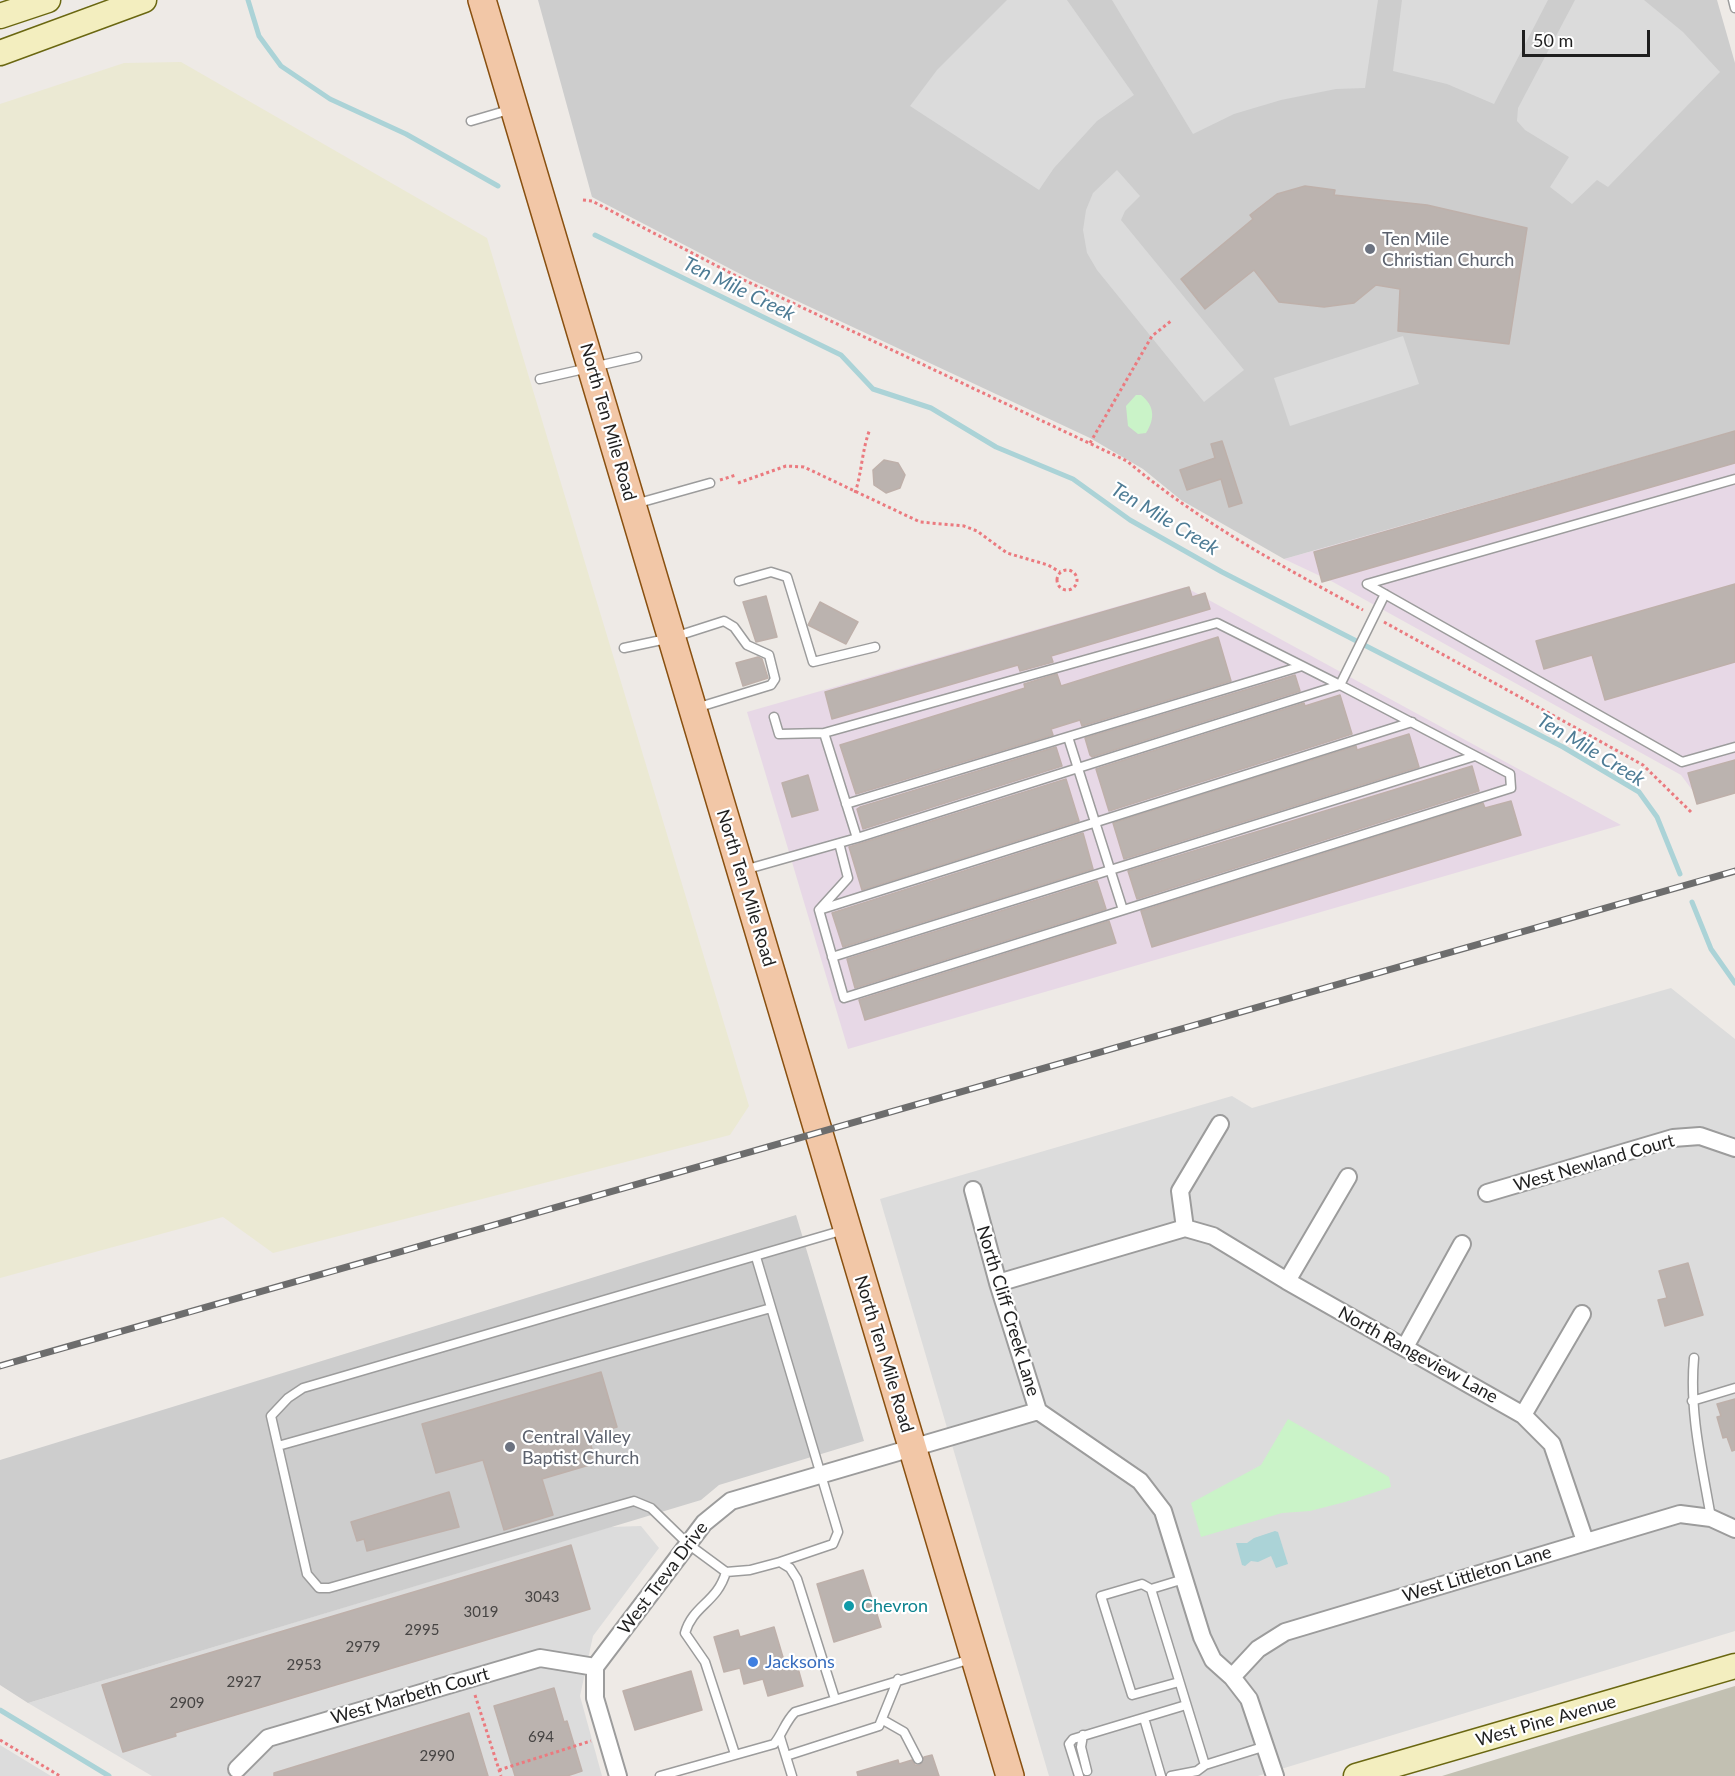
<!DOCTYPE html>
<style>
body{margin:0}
#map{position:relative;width:1735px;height:1776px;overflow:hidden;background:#eeeae6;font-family:Lato,sans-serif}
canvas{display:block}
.scale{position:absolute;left:1522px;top:30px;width:128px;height:27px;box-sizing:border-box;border:3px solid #1f1f1f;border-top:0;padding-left:8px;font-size:18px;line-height:21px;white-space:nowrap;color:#1f1f1f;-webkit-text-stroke:4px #fff;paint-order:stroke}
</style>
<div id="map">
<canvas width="1735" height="1776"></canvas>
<div class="scale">50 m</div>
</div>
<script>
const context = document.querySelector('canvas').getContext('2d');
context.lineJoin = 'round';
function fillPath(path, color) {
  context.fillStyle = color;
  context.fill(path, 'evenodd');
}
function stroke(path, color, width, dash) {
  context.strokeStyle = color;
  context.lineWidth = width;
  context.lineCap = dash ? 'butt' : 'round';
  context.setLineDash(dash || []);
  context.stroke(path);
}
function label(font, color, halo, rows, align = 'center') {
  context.font = font + ' Lato,sans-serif';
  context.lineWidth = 4.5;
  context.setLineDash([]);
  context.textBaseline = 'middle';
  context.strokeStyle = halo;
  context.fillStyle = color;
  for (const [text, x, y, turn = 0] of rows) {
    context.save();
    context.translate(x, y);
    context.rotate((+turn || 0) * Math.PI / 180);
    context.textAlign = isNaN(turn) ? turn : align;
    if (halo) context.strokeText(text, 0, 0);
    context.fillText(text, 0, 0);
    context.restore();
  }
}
fillPath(new Path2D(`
 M1671,988L1735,1039V1631L1258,1776H1049L880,1199L1232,1096L1252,1108Z
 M641,1526L659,1548L593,1636L580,1696L602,1776H152L28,1703L610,1527Z
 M0,1745L51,1776H0Z`), '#dcdcdc');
fillPath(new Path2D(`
 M1735,431V793L1701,802L1681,775L1333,582L1284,559Z
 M1185,587L1621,825L848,1049L747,712Z`), '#e7d8e6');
fillPath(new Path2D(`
 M538,0H1717L1735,63V431L1284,559L1181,500L1143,469L1090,438L750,279L592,197Z
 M796,1215L864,1441L719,1485L701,1500L28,1703L0,1685V1460Z`), '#cdcdcd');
fillPath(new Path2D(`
 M1735,1686V1776H1442Z`), '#c2c0b2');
fillPath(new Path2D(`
 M181,62L487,238L749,1106L730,1135L273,1253L223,1217L0,1278V104L124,63Z`), '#ebe9d3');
fillPath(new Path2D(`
 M1136,395H1141C1155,406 1155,419 1146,433L1138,434L1128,426L1126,406Z
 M1288,1419L1389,1477L1391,1487L1345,1502L1310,1511L1282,1513L1201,1537L1191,1503L1261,1465Z`), '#caf3c8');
fillPath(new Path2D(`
 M1007,0H1067L1134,95L1097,121L1054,168L1039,190L910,106L937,70Z
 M1112,0H1378L1365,88L1336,89L1281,100L1234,114L1193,134Z
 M1402,0H1548L1494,104L1447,84L1393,71Z
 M1575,0H1644L1683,32L1720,72L1608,187L1597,180L1572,204L1550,187L1569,157L1525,130L1517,121L1518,108Z
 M1117,170L1140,196L1125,211L1121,220L1244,370L1204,402L1097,270L1087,253L1083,230L1086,210L1093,193Z
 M1403,336L1419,384L1290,426L1274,378Z`), '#dbdbdb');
fillPath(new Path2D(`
 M1275,1531L1278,1532L1288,1564L1276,1568L1271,1556L1258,1562L1251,1561L1245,1566L1242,1565L1236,1543H1247L1254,1538Z`), '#abd3d7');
stroke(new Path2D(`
 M248,0L259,36L281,66L330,99L406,134L498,186
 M595,235L841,355L873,389L931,408L996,447L1073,479L1130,520L1222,572L1563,747L1639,792L1657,817L1680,874
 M1692,902L1711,949L1735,983
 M0,1710L109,1776`), '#abd3d7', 5);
const building = new Path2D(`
 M1305,186L1335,190L1334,195L1427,205L1527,228L1509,344L1398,331L1400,289L1376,285L1354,303L1324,307L1279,302L1254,270L1205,309L1181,279L1253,219L1250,215L1277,194Z
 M1735,431V463L1322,582L1314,552Z
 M1222,441L1242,503L1229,507L1221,479L1187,490L1180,470L1215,458L1211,444Z
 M884,460L898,463L905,475L900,488L886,493L874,485L873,470Z
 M1735,584V662L1605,700L1592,655L1544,669L1536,641Z
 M1189,587L1192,597L1205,593L1210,609L1051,656L1053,662L1020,671L1018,665L832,719L825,692Z
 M766,596L777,637L756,642L743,602Z
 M820,602L858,622L846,644L808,625Z
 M1218,637L1231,681L1082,726L1080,720L1051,729L1053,735L856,794L840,745L1025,688L1024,684L1057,674L1061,686Z
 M758,657L762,659L768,678L743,686L736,663Z
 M1295,675L1300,691L1092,757L1090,755L1085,738Z
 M1340,695L1352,734L1109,811L1096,769L1304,703L1305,706Z
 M1409,734L1419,767L1124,859L1113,823L1356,746L1357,750Z
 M1056,747L1062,766L863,829L857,809L860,807Z
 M1735,760V793L1697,804L1688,773Z
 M1472,766L1479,791L1137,899L1136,896L1128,871Z
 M808,775L818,810L792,817L782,783Z
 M1066,779L1079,821L862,890L849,847Z
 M1511,801L1521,835L1152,947L1141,911L1483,803L1485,808Z
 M1083,833L1093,869L843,947L832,913Z
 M1097,881L1106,909L855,988L847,959Z
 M1109,921L1116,943L865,1020L859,1000Z
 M1688,1263L1703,1315L1665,1326L1658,1300L1667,1298L1659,1271Z
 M601,1372L617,1427L588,1435L596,1463L542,1479L553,1515L504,1530L483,1460L436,1473L422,1424Z
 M1735,1399V1450L1732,1451L1727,1437L1723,1438L1717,1417L1721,1416L1717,1404Z
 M449,1492L459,1527L367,1551L364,1539L357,1541L351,1522Z
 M571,1545L590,1609L175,1733L176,1736L123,1752L102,1685Z
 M863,1570L881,1627L834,1642L817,1584Z
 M774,1627L785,1664L796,1661L803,1686L768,1696L763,1679L744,1684L740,1668L724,1672L714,1637L738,1630L740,1637Z
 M691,1671L702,1710L635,1730L623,1691Z
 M554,1688L564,1722L567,1721L582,1771L567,1776H515L494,1706Z
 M469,1713L488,1776H274V1773Z
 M932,1755L939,1776H858L857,1772L898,1760L899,1764L912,1760L915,1765H920L924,1757Z`);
fillPath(building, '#bbb3af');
stroke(building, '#beb0aa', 1.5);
const lane = new Path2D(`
 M1733,0L1735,8
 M471,121L512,109
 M540,379L637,357
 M1735,479L1367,584L1682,762L1735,747
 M635,504L710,483
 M739,581L771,572L787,577L813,662L875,647
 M624,648L671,638L724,621L734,627L747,645L769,655L775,679L771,685L696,708
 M774,717L779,734L824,733
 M1068,737L1123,910
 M846,804L1302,666
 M857,838L824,733L1217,623L1340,685L1385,594
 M744,870L857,838L1340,685L1510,774L1511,788L844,998L819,910L848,878L839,843
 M819,910L1412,722
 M832,957L1475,756
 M756,1257L838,1532L833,1544L780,1562
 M1694,1358C1689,1412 1702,1465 1711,1518
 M1692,1401L1735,1388
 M278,1446L771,1308
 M726,1572L750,1570L780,1562L790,1568L797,1579L835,1699
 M1184,1579L1151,1589L1205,1765
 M1151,1589L1142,1584L1101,1596L1132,1695L1179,1682
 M1144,1718L1161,1776
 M883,1720L904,1732L918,1759
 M1083,1735L1081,1747L1087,1771
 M780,1737L792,1776
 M735,1754L705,1662L685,1633C693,1605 717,1603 726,1572L688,1544L651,1508L634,1501L329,1588H319L307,1574L271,1416L288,1398L303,1388L844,1230
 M786,1756L879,1726L898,1679
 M660,1776L774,1744C783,1733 785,1722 795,1712L971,1659
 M1079,1776L1069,1744L1073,1739L1186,1705
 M1171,1776L1197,1771L1205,1765L1266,1746`);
const street = new Path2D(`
 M973,1190L998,1283L1038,1411L1140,1481L1163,1511L1202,1637L1213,1660L1232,1677L1249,1699L1275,1776
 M1487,1193L1673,1138L1700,1136L1735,1148
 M1185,1228L1213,1236L1287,1281L1523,1415L1552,1444L1585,1541
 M1185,1228L1180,1191L1220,1124
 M1287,1281L1348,1177
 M998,1283L1185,1228
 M1405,1347L1462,1244
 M1523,1415L1582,1314
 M595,1667L704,1523L731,1501L1038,1411
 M595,1667V1698L618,1776
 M1232,1677L1258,1649L1285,1632L1680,1514L1711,1518L1735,1529
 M237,1769L268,1738L540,1658L595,1667`);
const secondary = new Path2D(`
 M0,16L48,0
 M0,53L144,0
 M1356,1776L1735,1666`);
const primary = new Path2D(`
 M482,0L1010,1776`);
stroke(lane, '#9c9c9c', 11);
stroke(street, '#9c9c9c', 20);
stroke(secondary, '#6a6711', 27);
stroke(primary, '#895010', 30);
stroke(new Path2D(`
 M583,200L592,201L744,280L1127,461C1198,521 1281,566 1363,610
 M1090,443L1152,336L1171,321
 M720,480L736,475
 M738,483L786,466L804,467L920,522L964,526L977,531L1007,553L1048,565L1060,572
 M855,493C862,472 862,449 870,429
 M1057 580a10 10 0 1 1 20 0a10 10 0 1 1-20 0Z
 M1384,622L1643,765L1691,812
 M475,1695L501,1776
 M0,1740L60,1776
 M499,1770L591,1741`), '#eb7a7f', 3, [3, 3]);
stroke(lane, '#fff', 8);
stroke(street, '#fff', 16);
stroke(secondary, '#f3eebf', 24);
stroke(primary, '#f2c7a7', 27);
const rail = new Path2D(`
 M0,1366L1735,871`);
stroke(rail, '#6d6d6d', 7);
stroke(rail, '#fff', 4.5, [14]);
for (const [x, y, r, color] of [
 [1370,249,6,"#6b7280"],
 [510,1447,6,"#6b7280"],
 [849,1606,6,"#0f9aa8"],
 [753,1662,6,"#3f7fe0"]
]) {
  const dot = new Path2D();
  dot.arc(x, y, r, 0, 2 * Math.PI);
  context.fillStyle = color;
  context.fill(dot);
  stroke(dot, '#fff', 2);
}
label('15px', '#464443', null, [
 ["3043",542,1597],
 ["3019",481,1612],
 ["2995",422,1630],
 ["2979",363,1647],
 ["2953",304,1665],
 ["2927",244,1682],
 ["2909",187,1703],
 ["694",541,1737],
 ["2990",437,1756]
]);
label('18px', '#5b616d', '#fff', [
 ["Ten Mile",1382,239],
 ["Christian Church",1382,260],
 ["Central Valley",522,1437],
 ["Baptist Church",522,1458]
], 'left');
label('18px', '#1f1f1f', '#fff', [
 ["North Ten Mile Road",608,422,74],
 ["North Ten Mile Road",746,888,73],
 ["West Newland Court",1594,1163,-16],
 ["North Cliff Creek Lane",1008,1311,73],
 ["North Ten Mile Road",884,1354,73],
 ["North Rangeview Lane",1418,1355,29],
 ["West Littleton Lane",1477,1574,-17],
 ["West Treva Drive",663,1578,-53],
 ["West Marbeth Court",410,1696,-16],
 ["West Pine Avenue",1546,1721,-16]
]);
label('18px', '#0d838f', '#fff', [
 ["Chevron",861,1606]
], 'left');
label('18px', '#366cbe', '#fff', [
 ["Jacksons",765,1662]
], 'left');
label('italic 20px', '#4e7c95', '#fff', [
 ["Ten Mile Creek",739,289,26],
 ["Ten Mile Creek",1165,519,31],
 ["Ten Mile Creek",1591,750,31]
]);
</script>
